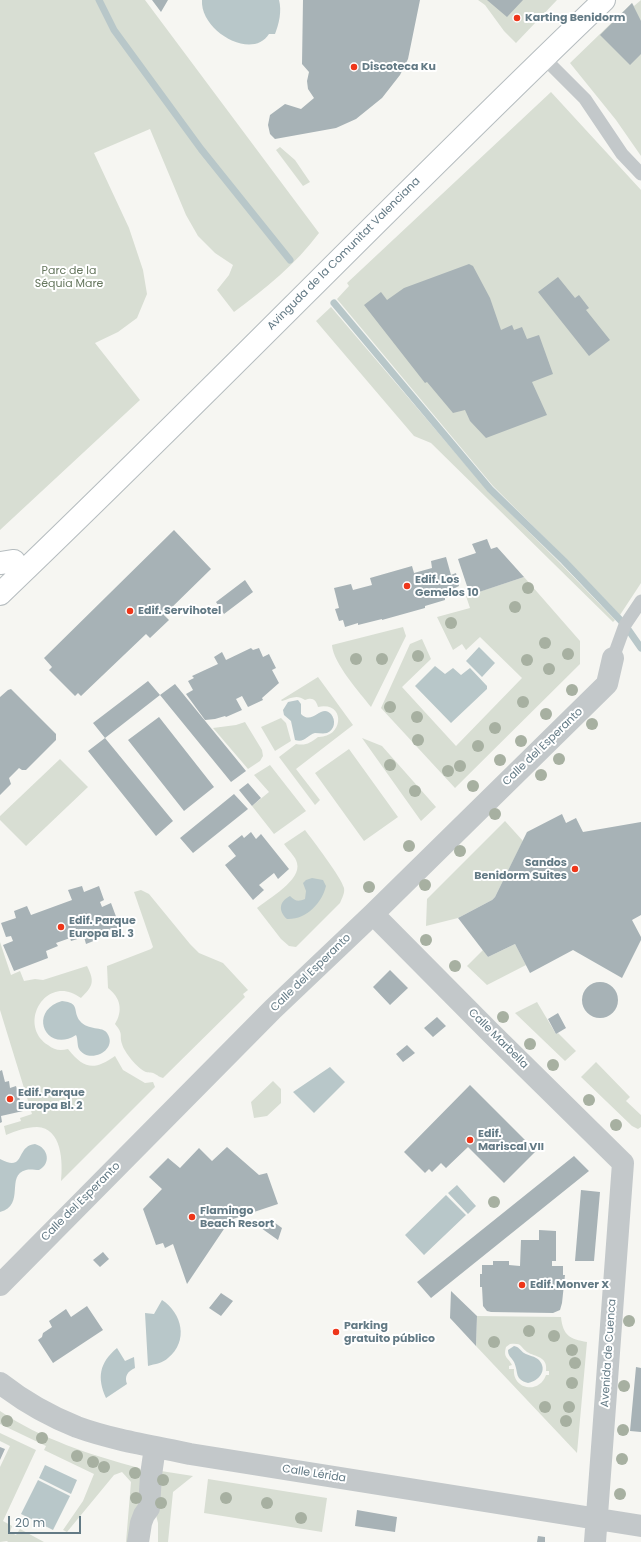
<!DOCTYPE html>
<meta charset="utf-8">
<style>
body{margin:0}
#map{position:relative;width:641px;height:1542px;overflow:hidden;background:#f6f6f2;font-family:Poppins,sans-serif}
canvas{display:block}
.scale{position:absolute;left:8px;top:1516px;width:73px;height:18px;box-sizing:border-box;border:2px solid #637a85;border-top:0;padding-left:5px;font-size:12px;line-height:14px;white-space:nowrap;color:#637a85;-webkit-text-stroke:3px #fff;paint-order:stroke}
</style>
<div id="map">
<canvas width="641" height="1542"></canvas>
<div class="scale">20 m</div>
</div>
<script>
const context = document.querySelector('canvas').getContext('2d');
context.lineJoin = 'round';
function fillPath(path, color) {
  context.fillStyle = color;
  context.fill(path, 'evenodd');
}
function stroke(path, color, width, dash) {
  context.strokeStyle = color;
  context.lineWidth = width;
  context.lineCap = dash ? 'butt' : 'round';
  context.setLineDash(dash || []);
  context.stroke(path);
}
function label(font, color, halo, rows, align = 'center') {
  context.font = font + ' Poppins,sans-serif';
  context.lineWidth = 4;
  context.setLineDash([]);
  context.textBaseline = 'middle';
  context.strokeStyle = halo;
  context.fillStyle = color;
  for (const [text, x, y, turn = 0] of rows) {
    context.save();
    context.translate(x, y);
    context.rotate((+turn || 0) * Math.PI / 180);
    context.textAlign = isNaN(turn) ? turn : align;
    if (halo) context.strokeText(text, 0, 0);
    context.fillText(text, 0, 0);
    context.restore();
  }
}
fillPath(new Path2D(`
 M0,0H145L319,233C296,264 265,289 234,312L217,290L229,275L233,265L215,253L198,236L186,215L150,129L94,153L129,228L143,270L147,294L137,318L118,332L95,343L140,400L0,530Z
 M478,0H557L516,43L504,31L485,5Z
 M641,0V156L616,120L570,63L632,3L634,6Z
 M551,92L641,190V583L620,615L566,559L493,486L337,299L349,286L347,283Z
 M280,147L295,160L310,182L303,186L276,150Z
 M331,307L488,491L561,564L615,620L613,622L431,443L414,436L316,321Z
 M524,577L580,641V664L455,788L381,708L410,644L422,639L431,659L402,687L456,746L522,678L480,637L466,650L462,644L453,650L437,617L470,608L466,596Z
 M403,627L406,636L371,707C360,693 333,663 332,645Z
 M318,677L353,725L296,769L320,800L315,805L279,757L296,744C306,746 310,743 318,737C344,738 346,701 318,707C316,699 312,697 305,700C297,694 291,698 282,701L281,700Z
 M281,718L286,723L291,741L275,751L261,727Z
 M245,722L262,750L263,756L260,761L248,769L213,728L236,725Z
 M362,738L382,746L436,807L421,821Z
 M349,749L398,817L364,841L315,773Z
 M60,759L88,787L26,846L0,820V816Z
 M270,765L306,811L274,834L252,806L269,792L254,775Z
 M505,821L523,841L495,897L492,900L458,918L426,926L427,899Z
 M305,830C314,842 341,877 344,888C345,893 342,898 340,903L296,947L289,946L281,939L257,908C268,899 302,880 297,863C296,857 288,850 284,844Z
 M141,890L149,894L190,944L199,953L223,963L248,990L243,994L245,997L163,1078C159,1077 159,1076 155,1074C153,1072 149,1073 146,1072C138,1069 124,1052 122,1044C119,1034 124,1035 115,1024C123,1011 121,998 108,988L107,966L151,949L153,947L134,892Z
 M0,942L11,975L20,971L24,981L35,979L43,980L87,966C95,982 93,986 81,998C47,972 16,1024 48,1045C54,1050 60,1051 68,1049C84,1069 94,1071 115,1056L123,1070L145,1083L153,1082L155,1087L61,1181C63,1162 62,1128 37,1127C26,1127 16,1131 6,1135L4,1126L21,1121L20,1118L32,1114L0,1010Z
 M515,944L526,965L487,985L467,966L483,950L488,957Z
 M537,1002L556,1034L558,1033L576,1051L565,1061L515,1013Z
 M596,1062L630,1097L626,1101L641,1115V1127L638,1129L632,1126L581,1077Z
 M273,1081L281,1089V1103L267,1116L254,1118L251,1102Z
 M477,1316L561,1317C563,1336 570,1339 587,1342L577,1453L476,1346ZM510,1344C523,1343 519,1346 527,1352C535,1357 548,1356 546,1371H549V1375H546C539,1395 512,1389 514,1369H509V1366L512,1365C508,1357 503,1358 506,1347Z
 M0,1411C41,1439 91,1455 139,1468L144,1472L134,1542H126L131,1482L122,1472L114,1475L67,1532L63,1530L83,1501L94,1474L44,1450L46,1446L0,1424Z
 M0,1433L36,1450L3,1521L12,1526L10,1532L16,1535L20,1529L44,1542H8L7,1541L0,1542V1467L10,1446L0,1441Z
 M161,1471L193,1476L173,1492L168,1542H158V1523L155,1511Z
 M208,1479L327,1498L322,1532L204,1513Z`), '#d8ded3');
fillPath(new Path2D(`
 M202,0H279C282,11 279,24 275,34H269C252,61 200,31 202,0Z
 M479,647L495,663L482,677L466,661Z
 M435,666L445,674L453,668L461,675L470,668L487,686V689L451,723L415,686Z
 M298,700L301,704V714C313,726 321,703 331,714C336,720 335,730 327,733C323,734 319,733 315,733C307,735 305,743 295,740L291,721L284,715L283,710L288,702Z
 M312,878L323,880L326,886C322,903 306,920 287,919C279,912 278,902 290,896C295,901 298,902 305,899L306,891L303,883L306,880Z
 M62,1001C81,1003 72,1011 80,1021C88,1031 103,1026 107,1033C119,1050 89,1065 79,1049C77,1045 78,1039 76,1035C46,1054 27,1011 62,1001Z
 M330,1067L345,1082L314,1113L293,1092Z
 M35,1144C49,1148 51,1164 39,1170C35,1170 30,1169 26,1170C5,1175 26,1205 0,1212V1159C26,1173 15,1146 35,1144Z
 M457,1185L476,1206L468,1214L448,1193Z
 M446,1195L466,1215L424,1255L405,1235Z
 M162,1300C182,1313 189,1341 168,1358C163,1363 155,1364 148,1366L145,1313L154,1314Z
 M514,1346C519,1347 520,1350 524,1353C529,1356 535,1356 539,1360C548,1370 539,1381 528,1383C514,1379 519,1373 514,1362C511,1357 508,1356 508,1350Z
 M117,1348L125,1361L134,1357L135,1368C128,1371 124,1376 127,1384L106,1398C97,1378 99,1363 117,1348Z
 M45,1465L77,1480L71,1494L39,1478Z
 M38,1480L70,1496L53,1530L21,1514Z`), '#b8c7c9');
stroke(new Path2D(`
 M99,0L114,30L201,149L290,260
 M334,303L490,489L564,561L625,625L641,648`), '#b8c7c9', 7);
fillPath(new Path2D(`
 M152,0H168L161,12Z
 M303,0H420L408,59L400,75L382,98L356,119L336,128L275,139L270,134L268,125L270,115L285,104L301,109L314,98L308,89L307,81L309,72L302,64Z
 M487,0H523L507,17Z
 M632,3L641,21V54L630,65L600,35Z
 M469,264L473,266L490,298L501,330L512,325L514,330L522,327L527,339L539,335L553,374L532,382L547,415L486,438L470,421L465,410L453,413L427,382L425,383L364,305L381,292L387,300L404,288Z
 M558,277L575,298L579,295L589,308L586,310L610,340L589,356L538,292Z
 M174,530L211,569L164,615L169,620L150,638L146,634L81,696L78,693L75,696L49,670L52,667L44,658Z
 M487,539L491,549L497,547L524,577L470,595L458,559L476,553L472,544Z
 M446,557L451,575L456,573L459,586L455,588L457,595L445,598V600L425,606V608L382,620V619L358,625V623L345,627L343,620L339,621L335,609L339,608L334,588L351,584L353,590L372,585L370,578L412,566L414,573L432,568L431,561Z
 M245,580L253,592L224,614L216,602Z
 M251,648L253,650L259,648L263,657L269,654L276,668L272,670L279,683L262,698L263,700L248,707L242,696L236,699L242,710L226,717L225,716L215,719L205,720L186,694L193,690L188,681L194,678L192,676L218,664L214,657L222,652L226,660Z
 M148,681L160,695L105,738L93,723Z
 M175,684L246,771L231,782L160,695Z
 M11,689L56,734V740L26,770H22L19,768L9,778L11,784L0,795V697L8,690Z
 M159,717L214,787L184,811L128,740Z
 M105,738L173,821L156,836L88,751Z
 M248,783L261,798L252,806L239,790Z
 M234,794L248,809L193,853L180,838Z
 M562,814L566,823L576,818L583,832L641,822V915L632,920L641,937V940L622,978L573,950L530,973L515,944L488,957L458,918L492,900L495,897L527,832Z
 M251,832L256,839L261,834L289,869L278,879L274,873L259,885L264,890L253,900L225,865L236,856L228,846L242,835L244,838Z
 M82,886L84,892L99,886L104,900L100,902L102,907L111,903L121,930L86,944L84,937L71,941L70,938L56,943L58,946L46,951L48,958L14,971L3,945L13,941L11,936L6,937L1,923L16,918L14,911L27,906L31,915L72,900L68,890Z
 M390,970L408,988L390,1005L373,987Z
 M582 1000a18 18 0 1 1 36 0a18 18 0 1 1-36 0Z
 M558,1013L566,1028L556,1034L548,1019Z
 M437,1017L446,1026L433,1037L424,1028Z
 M407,1045L415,1053L403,1062L396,1054Z
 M2,1070L5,1082L9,1081L10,1088L16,1086L23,1111L1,1116L2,1122L0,1123V1071Z
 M470,1085L536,1151L504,1183L468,1147L446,1168L441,1163L432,1172L429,1169L425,1173L404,1152Z
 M227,1147L259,1175L267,1173L278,1204L230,1220L187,1284L173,1244L165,1248L163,1243L156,1245L143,1209L162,1189L149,1177L168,1158L180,1168L199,1148L212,1161Z
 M574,1156L589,1171L431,1298L417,1282Z
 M581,1190L600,1192L594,1261H575Z
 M271,1220L282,1228L278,1240L261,1228Z
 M539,1230L556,1231V1261H552V1266H563V1275H565L562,1303L560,1310L553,1313L491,1312L487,1311L483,1306L482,1287H480V1274H482V1265H493V1261H509V1265L520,1266L521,1240H539Z
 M103,1252L109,1259L100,1267L93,1260Z
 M451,1291L477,1316L476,1346L450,1318Z
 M221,1293L233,1301L221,1316L209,1308Z
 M87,1306L103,1330L53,1363L38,1340L42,1337L43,1333L52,1327L49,1321L66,1309L71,1317Z
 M636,1367L641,1368V1432L630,1431Z
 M0,1447L5,1449L0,1460Z
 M357,1510L397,1517L395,1532L355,1526Z
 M538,1536L545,1537V1542H537Z`), '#a7b2b6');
const secondary = new Path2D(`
 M0,563L14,561
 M0,594C204,399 400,195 604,0`);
stroke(secondary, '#b5bcbf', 24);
stroke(new Path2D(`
 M544,58L585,99L622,154L641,174
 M613,658L625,625L641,601`), '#c3c8ca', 13);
stroke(new Path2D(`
 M373,914L490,1032L623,1163
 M0,1285L273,1009L373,914L607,684L613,658
 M0,1383C23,1401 49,1416 77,1427C113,1440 152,1446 190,1454L641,1526
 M138,1542L141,1523L144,1515L149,1508L151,1475L155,1447
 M595,1542L623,1163`), '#c3c8ca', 22);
stroke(secondary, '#fff', 22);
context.fillStyle = '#a7b0a1';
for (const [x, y] of [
 [528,588],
 [515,607],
 [451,623],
 [545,643],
 [568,654],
 [418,656],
 [356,659],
 [382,659],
 [527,660],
 [549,669],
 [572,690],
 [523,702],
 [390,707],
 [546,714],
 [417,717],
 [592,724],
 [495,728],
 [418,740],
 [521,741],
 [478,746],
 [559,759],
 [500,760],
 [390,765],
 [460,766],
 [448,771],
 [541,775],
 [473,786],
 [415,791],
 [495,814],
 [409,846],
 [460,851],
 [425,885],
 [369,887],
 [426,940],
 [455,966],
 [503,1017],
 [530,1044],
 [553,1065],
 [589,1100],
 [616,1125],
 [494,1202],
 [629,1321],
 [529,1331],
 [554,1336],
 [494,1342],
 [572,1350],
 [575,1363],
 [572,1383],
 [624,1386],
 [545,1407],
 [569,1407],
 [7,1421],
 [566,1421],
 [623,1430],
 [42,1438],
 [77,1456],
 [622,1459],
 [93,1462],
 [104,1467],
 [135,1473],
 [163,1480],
 [620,1494],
 [136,1498],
 [226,1498],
 [161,1503],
 [267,1503],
 [301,1518]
]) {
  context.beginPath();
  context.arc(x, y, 6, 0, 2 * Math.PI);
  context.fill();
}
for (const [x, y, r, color] of [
 [517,18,4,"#ee361a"],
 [354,67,4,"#ee361a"],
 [407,586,4,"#ee361a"],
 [130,611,4,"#ee361a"],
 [575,869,4,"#ee361a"],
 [61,927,4,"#ee361a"],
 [10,1099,4,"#ee361a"],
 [470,1140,4,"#ee361a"],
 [192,1217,4,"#ee361a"],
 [522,1285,4,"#ee361a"],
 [336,1332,4,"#ee361a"]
]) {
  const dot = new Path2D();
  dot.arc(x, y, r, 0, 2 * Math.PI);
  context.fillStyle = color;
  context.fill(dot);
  stroke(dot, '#fff', 1.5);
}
label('bold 11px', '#637a85', '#fff', [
 ["Karting Benidorm",525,18],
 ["Discoteca Ku",362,67],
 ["Edif. Los",415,580],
 ["Gemelos 10",415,593],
 ["Edif. Servihotel",138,611],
 ["Sandos",567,863,"right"],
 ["Benidorm Suites",567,876,"right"],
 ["Edif. Parque",69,921],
 ["Europa Bl. 3",69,934],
 ["Edif. Parque",18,1093],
 ["Europa Bl. 2",18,1106],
 ["Edif.",478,1134],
 ["Mariscal VII",478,1147],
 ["Flamingo",200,1211],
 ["Beach Resort",200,1224],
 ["Edif. Monver X",530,1285],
 ["Parking",344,1326],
 ["gratuito público",344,1339]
], 'left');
label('11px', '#637a85', '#fff', [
 ["Avinguda de la Comunitat Valenciana",344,254,-45],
 ["Calle del Esperanto",543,747,-44],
 ["Calle del Esperanto",311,973,-44],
 ["Calle Marbella",498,1039,45],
 ["Calle del Esperanto",81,1202,-45],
 ["Avenida de Cuenca",609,1353,-86],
 ["Calle Lérida",314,1474,9]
]);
label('11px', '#66775e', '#fff', [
 ["Parc de la",69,271],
 ["Séquia Mare",69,284]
]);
</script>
